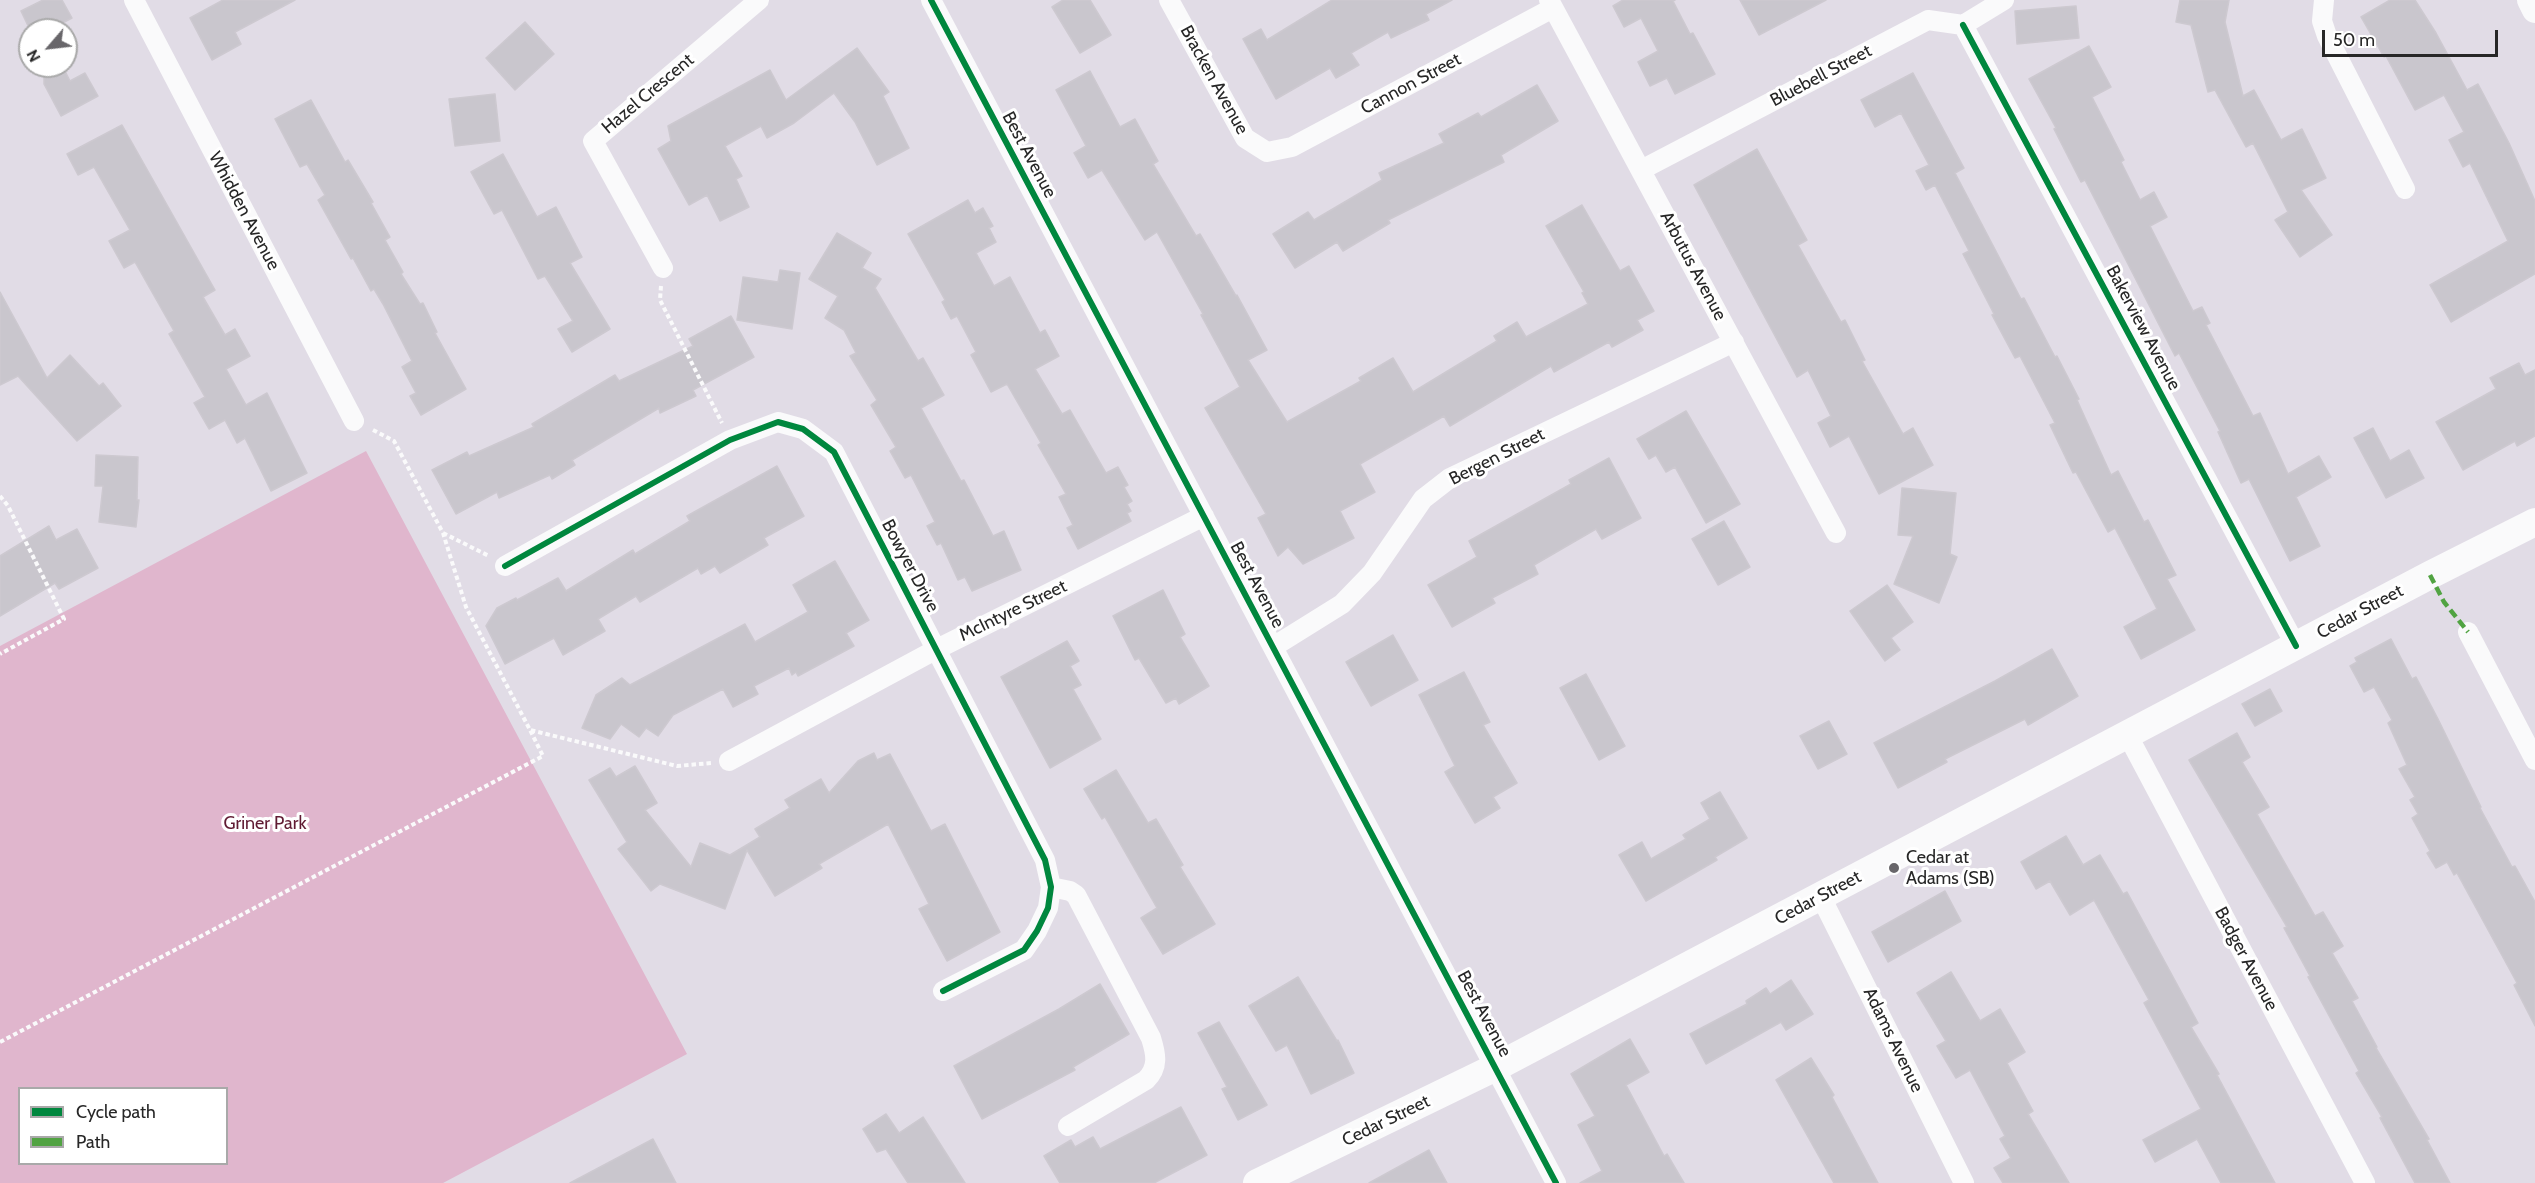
<!DOCTYPE html>
<style>
body{margin:0}
#map{position:relative;width:2535px;height:1183px;overflow:hidden;background:#e1dce6;font-family:Cabin,sans-serif}
canvas{display:block}
.legend{position:absolute;left:18px;top:1087px;width:210px;height:78px;box-sizing:border-box;background:#fff;border:2px solid #a9a9a9;margin:0;padding:8px 10px;list-style:none;font-size:18px;color:#272727}
.legend li{display:flex;align-items:center;gap:12px;height:30px}
.legend b{width:30px;border:2px solid #a9a9a9}
.north{position:absolute;left:18px;top:18px;width:60px;height:60px;box-sizing:border-box;background:#fff;border:2px solid #a9a9a9;border-radius:50%;rotate:242deg;font-size:16px;font-weight:700;line-height:24px;text-align:center;color:#272727}
.north::after{content:'';display:block;margin:auto;width:21px;height:27px;background:#68666a;clip-path:polygon(50% 0,100% 100%,50% 72%,0 100%)}
.scale{position:absolute;left:2322px;top:30px;width:176px;height:27px;box-sizing:border-box;border:3px solid #272727;border-top:0;padding-left:8px;font-size:18px;line-height:21px;white-space:nowrap;color:#272727;-webkit-text-stroke:4px #fff;paint-order:stroke}
</style>
<div id="map">
<canvas width="2535" height="1183"></canvas>
<ul class="legend">
<li><b style="height:8px;background:#00873e"></b>Cycle path</li>
<li><b style="height:8px;background:#51a342"></b>Path</li>
</ul>
<div class="north">N</div>
<div class="scale">50 m</div>
</div>
<script>
const context = document.querySelector('canvas').getContext('2d');
context.lineJoin = 'round';
function fillPath(path, color) {
  context.fillStyle = color;
  context.fill(path, 'evenodd');
}
function stroke(path, color, width, dash) {
  context.strokeStyle = color;
  context.lineWidth = width;
  context.lineCap = dash ? 'butt' : 'round';
  context.setLineDash(dash || []);
  context.stroke(path);
}
function label(font, color, halo, rows, align = 'center') {
  context.font = font + ' Cabin,sans-serif';
  context.lineWidth = 6;
  context.setLineDash([]);
  context.textBaseline = 'middle';
  context.strokeStyle = halo;
  context.fillStyle = color;
  for (const [text, x, y, turn = 0] of rows) {
    context.save();
    context.translate(x, y);
    context.rotate((+turn || 0) * Math.PI / 180);
    context.textAlign = isNaN(turn) ? turn : align;
    if (halo) context.strokeText(text, 0, 0);
    context.fillText(text, 0, 0);
    context.restore();
  }
}
fillPath(new Path2D(`
 M366,451L687,1054L443,1183H0V646ZM20,1088H226V1164H20Z`), '#e0b6cd');
const building = new Path2D(`
 M43,0H62L72,18L49,30H30L21,11Z
 M223,0H295L235,32L241,44L212,60L190,18Z
 M1063,0H1090L1111,35L1080,53L1052,7Z
 M1332,0H1452L1426,14L1429,20L1391,38L1388,32L1351,53L1359,65L1336,78L1330,68L1276,99L1243,39L1261,29L1267,40Z
 M1623,0H1675L1673,1L1690,34L1693,33L1715,74L1675,94L1667,78L1650,86L1638,62L1658,51L1641,18L1624,27L1613,6Z
 M1740,0H1826L1759,35Z
 M2180,0H2229L2225,22L2243,96L2254,90L2281,140L2302,129L2326,178L2301,190L2332,235L2300,257L2275,220L2288,212L2253,143L2246,147L2215,90L2208,92L2191,25L2176,22Z
 M2390,0H2415L2436,33L2467,90L2478,84L2509,143L2535,201V274L2451,322L2430,285L2508,241L2470,163L2463,167L2449,140L2464,132L2444,95L2415,110L2386,56L2384,57L2361,17Z
 M2076,6L2079,38L2017,44L2015,11Z
 M525,22L554,54L515,90L486,58Z
 M2089,46L2111,87L2092,97L2124,160L2121,162L2140,200L2154,192L2167,217L2150,226L2193,311L2202,307L2210,323L2206,325L2253,416L2260,413L2288,474L2319,456L2331,477L2296,497L2320,546L2290,561L2249,479L2241,483L2218,432L2220,431L2179,353L2175,356L2085,180L2081,182L2054,129L2056,128L2029,79Z
 M857,48L889,92L883,96L909,148L877,165L855,122L834,93L794,123L767,138L761,126L725,146L742,176L736,179L749,207L720,221L707,195L689,205L658,149L671,141L668,126L770,70L786,100Z
 M63,67L70,81L85,73L98,96L61,116L44,84V77Z
 M1090,71L1120,127L1135,119L1158,161L1153,164L1196,236L1200,234L1236,296L1237,295L1267,350L1248,360L1287,422L1361,381L1359,378L1393,358L1413,392L1497,341L1494,336L1517,322L1526,337L1588,304L1582,293L1584,292L1546,226L1582,205L1620,271L1629,266L1654,311L1637,320L1643,330L1612,347L1609,342L1554,372L1551,366L1450,426L1444,416L1360,464L1375,492L1340,511L1354,538L1303,564L1288,547L1278,556L1258,518L1266,514L1205,408L1240,387L1201,315L1203,314L1157,232L1145,240L1102,170L1088,178L1074,153L1086,146L1056,90Z
 M1913,73L1964,168L1955,173L2021,299L2024,298L2055,357L2057,356L2079,399L2077,400L2111,475L2118,471L2144,522L2148,520L2176,575L2167,579L2195,630L2141,659L2124,627L2157,609L2115,528L2108,532L2076,472L2073,473L2050,425L2055,423L2020,356L2015,358L1992,315L1994,314L1963,254L1969,251L1935,185L1926,190L1916,171L1929,165L1901,113L1875,127L1861,100Z
 M1537,85L1558,121L1501,155L1504,162L1388,220L1390,223L1343,251L1337,242L1295,268L1273,234L1308,212L1314,220L1382,180L1379,173L1444,143L1439,134L1478,113L1481,117Z
 M495,94L500,141L455,146L449,99Z
 M311,100L345,162L348,160L373,202L371,203L390,237L385,240L403,272L401,274L420,304L423,303L437,332L435,333L466,389L421,415L410,396L416,393L402,367L412,361L383,304L374,289L371,291L353,258L351,259L318,200L325,195L307,164L300,167L275,119Z
 M122,125L215,290L203,297L225,335L235,329L250,356L226,369L246,405L267,393L307,473L271,491L245,438L237,443L225,420L209,429L194,403L205,397L169,334L174,331L135,262L124,268L109,241L130,230L94,167L78,175L67,154Z
 M1757,149L1807,240L1798,245L1841,322L1845,320L1865,360L1862,361L1903,434L1913,428L1933,465L1879,494L1849,436L1830,447L1818,423L1831,416L1808,370L1797,377L1694,185Z
 M503,154L537,217L556,207L582,257L570,263L610,329L572,352L558,329L573,321L545,276L538,279L502,210L494,214L471,172Z
 M968,200L975,213L983,208L993,226L989,228L996,242L976,253L994,286L1010,277L1040,333L1045,330L1059,356L1035,369L1062,414L1070,410L1106,473L1118,467L1128,485L1124,487L1132,501L1127,504L1131,511L1127,513L1131,521L1078,549L1067,528L1073,525L1059,497L1066,494L1038,445L1041,443L1007,384L991,392L971,355L976,352L957,316L951,319L942,302L945,300L908,234Z
 M837,233L871,253L862,268L881,279L875,288L918,361L923,358L944,395L921,408L961,481L964,480L993,536L1004,531L1021,570L972,591L965,577L958,580L941,543L937,545L927,526L935,522L911,475L905,478L890,451L896,447L871,405L877,400L850,356L856,353L844,330L825,318L838,296L809,279Z
 M780,270L800,273L792,329L737,320L743,277L778,282Z
 M0,292L47,378L70,355L99,386L103,383L121,406L77,441L18,376L0,385Z
 M731,316L754,357L693,390L696,396L660,413L659,408L572,460L575,465L552,479L550,475L499,498L497,492L456,514L432,470L467,452L469,456L534,427L532,424L615,375L619,381L693,346L689,339Z
 M2519,363L2525,375L2535,370V436L2517,446L2515,441L2463,470L2436,422L2496,389L2490,378Z
 M1686,411L1740,504L1706,523L1675,467L1666,472L1656,455L1649,459L1637,439Z
 M2373,428L2390,461L2409,450L2424,478L2386,498L2354,438Z
 M96,455L138,457L137,500H139L136,527L99,522L103,486H95Z
 M1609,458L1641,518L1602,539L1596,529L1534,565L1538,574L1492,598L1495,603L1452,627L1428,585L1477,557L1469,541L1571,484L1569,480Z
 M777,466L804,516L764,538L768,545L720,573L715,566L701,574L698,568L640,602L636,596L598,619L605,631L563,655L554,638L505,664L486,626L497,608L516,598L517,600L558,578L566,591L633,550L635,554L690,521L687,516Z
 M1902,488L1956,493L1950,554L1957,557L1939,603L1894,584L1913,536L1898,535Z
 M1724,521L1750,567L1718,585L1692,539Z
 M49,526L56,540L77,529L98,568L59,589L55,583L0,616V556Z
 M835,561L869,620L846,633L854,646L798,676L796,672L792,675L789,668L754,686L758,694L733,707L723,689L673,715L658,736L646,728L639,737L621,724L610,739L582,728L596,695L622,678L630,685L745,624L755,642L808,612L793,585Z
 M1887,585L1913,622L1891,638L1900,650L1885,661L1850,611Z
 M1163,590L1185,634L1180,637L1209,686L1179,704L1176,698L1166,703L1139,658L1135,660L1113,616Z
 M1393,635L1418,680L1371,706L1346,662Z
 M2391,639L2412,679L2416,677L2438,719L2481,807L2480,808L2512,867L2515,866L2535,902V1026L2514,985L2517,983L2457,873L2454,875L2447,862L2436,868L2427,853L2430,851L2412,818L2418,814L2410,800L2415,797L2399,769L2407,765L2388,723L2392,720L2374,687L2364,692L2350,666L2357,662L2355,658Z
 M1067,641L1079,661L1070,666L1081,685L1073,689L1101,739L1050,768L1001,677Z
 M2052,649L2078,696L2028,725L2025,719L1945,759L1947,762L1898,788L1874,743L1995,681Z
 M1464,672L1490,722L1483,725L1517,783L1493,797L1500,808L1475,823L1445,772L1455,766L1419,695Z
 M1586,674L1625,746L1599,760L1560,688Z
 M2270,689L2282,711L2255,726L2242,704Z
 M1829,721L1847,754L1818,769L1800,736Z
 M2237,733L2250,757L2242,762L2269,807L2257,814L2315,916L2323,912L2343,946L2332,953L2358,998L2352,1001L2377,1047L2376,1048L2429,1139L2427,1140L2450,1183H2415L2380,1118L2382,1117L2356,1073L2359,1071L2308,977L2310,976L2284,928L2287,927L2189,760Z
 M874,753L877,760L890,754L931,831L945,824L1000,932L947,961L919,909L929,904L888,824L819,864L822,868L775,896L747,850L725,909L660,884L651,891L618,849L627,842L589,780L610,768L616,777L635,766L657,803L645,810L691,867L700,843L730,855L760,837L755,829L790,808L785,800L821,779L829,793L858,761Z
 M1116,770L1148,823L1156,819L1183,865L1180,867L1215,924L1163,954L1141,918L1157,908L1105,817L1102,819L1084,789Z
 M1720,792L1747,838L1715,857L1717,860L1646,901L1619,855L1642,842L1651,859L1686,839L1683,835L1710,819L1701,803Z
 M2066,836L2083,865L2100,855L2123,894L2127,892L2198,1023L2191,1027L2219,1074L2217,1075L2275,1183H2221L2197,1139L2155,1162L2143,1140L2201,1109L2144,1003L2149,1000L2094,900L2070,915L2050,881L2036,889L2021,862Z
 M1945,891L1961,921L1888,962L1872,932Z
 M1951,972L1980,1021L2000,1009L2025,1052L2007,1063L2033,1111L2028,1114L2069,1183H2003L1994,1168L2011,1158L2000,1139L2005,1136L1970,1070L1956,1078L1937,1046L1946,1041L1917,993Z
 M1298,977L1337,1041L1338,1040L1354,1073L1311,1094L1287,1045L1276,1051L1249,1006Z
 M1791,980L1813,1014L1786,1030L1781,1022L1706,1064L1690,1034L1747,1004L1746,1001L1766,988L1770,994Z
 M1100,984L1129,1034L1073,1067L1075,1070L982,1119L954,1066L1059,1009Z
 M1219,1022L1267,1105L1238,1120L1222,1089L1227,1087L1198,1033Z
 M1630,1039L1649,1072L1626,1085L1664,1156L1667,1154L1684,1183H1580L1602,1171L1578,1125L1595,1116L1571,1074Z
 M1811,1058L1834,1095L1832,1097L1878,1183H1834L1776,1080Z
 M1181,1107L1207,1155L1154,1183H1060L1044,1156L1071,1140L1075,1147L1093,1137L1100,1149Z
 M886,1114L899,1133L923,1117L965,1183H908L886,1149L877,1152L863,1129Z
 M653,1139L676,1183H570Z
 M1429,1150L1447,1183H1369Z`);
fillPath(building, '#c9c6cd');
stroke(building, '#cdc9d0', 1.5);
stroke(new Path2D(`
 M661,286L660,300L722,423
 M373,430L394,441L443,533L466,607L530,730L677,766L711,763
 M0,496L8,506L64,619L0,654
 M443,533L489,556
 M0,1042L543,756L530,730`), '#fafafb', 4, [4.5, 3]);
stroke(new Path2D(`
 M134,0L354,421
 M931,0L1556,1183
 M1169,0L1245,138L1267,152L1292,147L1553,8
 M1549,0L1836,533
 M2324,0L2322,21L2327,36L2405,189
 M1963,25L2296,646
 M1641,170L1928,20L1963,25L2004,0
 M663,268L593,141L759,0
 M505,566L730,440L778,422L803,429L834,452L1045,860L1051,887L1048,908L1037,931L1024,950L943,991
 M2468,632L2535,760
 M1273,647L1342,604L1372,573L1423,499L1450,478L1734,342
 M2127,734L2365,1183
 M729,761L937,649L1204,516
 M1051,887L1070,891L1076,895L1151,1038C1156,1054 1159,1067 1146,1080L1068,1126
 M1821,897L1964,1183`), '#fafafb', 20);
stroke(new Path2D(`
 M2530,0L2535,10`), '#fafafb', 26);
stroke(new Path2D(`
 M1257,1183L1496,1067L2430,575L2535,522`), '#fafafb', 28);
stroke(new Path2D(`
 M2430,575L2444,602L2468,632`), '#51a342', 4.5, [9, 4.5]);
stroke(new Path2D(`
 M931,0L1556,1183
 M1963,25L2296,646
 M505,566L730,440L778,422L803,429L834,452L1045,860L1051,887L1048,908L1037,931L1024,950L943,991`), '#00873e', 6);
for (const [x, y, r, color] of [
 [1894,868,6,"#68666a"]
]) {
  const dot = new Path2D();
  dot.arc(x, y, r, 0, 2 * Math.PI);
  context.fillStyle = color;
  context.fill(dot);
  stroke(dot, '#fff', 2);
}
label('18px', '#272727', '#fff', [
 ["Bluebell Street",1821,76,-28],
 ["Bracken Avenue",1214,80,61],
 ["Cannon Street",1411,84,-28],
 ["Hazel Crescent",648,94,-40],
 ["Best Avenue",1029,155,62],
 ["Whidden Avenue",244,211,62],
 ["Arbutus Avenue",1693,266,62],
 ["Bakerview Avenue",2143,328,62],
 ["Bergen Street",1497,457,-27],
 ["Bowyer Drive",910,566,62],
 ["Best Avenue",1257,585,62],
 ["McIntyre Street",1013,611,-26],
 ["Cedar Street",2360,612,-28],
 ["Cedar Street",1818,898,-28],
 ["Badger Avenue",2246,959,62],
 ["Best Avenue",1484,1014,62],
 ["Adams Avenue",1893,1040,64],
 ["Cedar Street",1386,1121,-26]
]);
label('18px', '#601b33', '#fff', [
 ["Griner Park",265,824]
]);
label('18px', '#272727', '#fff', [
 ["Cedar at",1906,858],
 ["Adams (SB)",1906,879]
], 'left');
</script>
